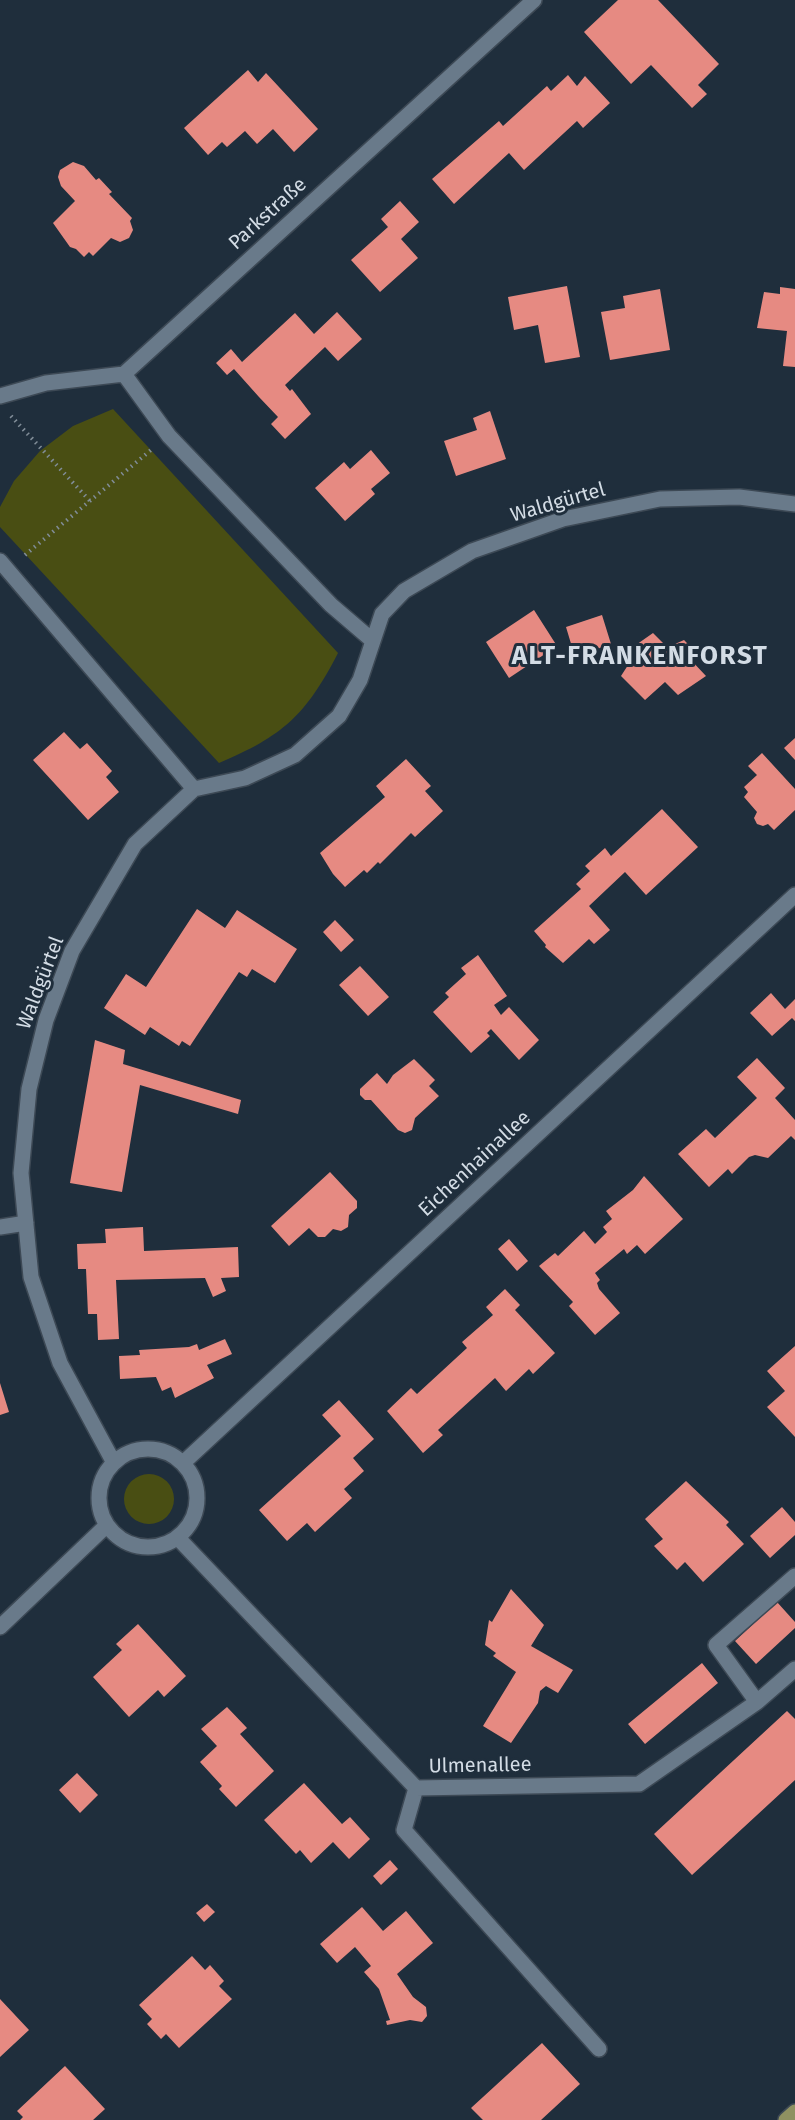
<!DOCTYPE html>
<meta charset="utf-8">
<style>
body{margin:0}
canvas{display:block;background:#1f2e3c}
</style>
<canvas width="795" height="2120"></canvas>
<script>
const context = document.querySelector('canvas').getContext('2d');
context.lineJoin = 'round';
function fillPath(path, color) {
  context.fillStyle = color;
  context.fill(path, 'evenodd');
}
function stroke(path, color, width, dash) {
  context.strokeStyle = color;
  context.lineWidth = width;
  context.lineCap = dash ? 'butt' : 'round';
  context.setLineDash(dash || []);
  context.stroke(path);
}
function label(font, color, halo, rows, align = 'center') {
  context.font = font + ' "Fira Sans",sans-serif';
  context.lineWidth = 6;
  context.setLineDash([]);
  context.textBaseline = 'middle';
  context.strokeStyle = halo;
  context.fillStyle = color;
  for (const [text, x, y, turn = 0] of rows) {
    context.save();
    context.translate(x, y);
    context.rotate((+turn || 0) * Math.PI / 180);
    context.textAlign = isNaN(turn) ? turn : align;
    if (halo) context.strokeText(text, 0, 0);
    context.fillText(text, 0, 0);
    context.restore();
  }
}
fillPath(new Path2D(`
 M113,409L338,653C306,715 283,736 219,763L0,527V507L14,481L40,451L73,426Z
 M124 1499a25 25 0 1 1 50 0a25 25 0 1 1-50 0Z`), '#494e13');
fillPath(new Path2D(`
 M618,0H658L719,64L698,85L707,94L692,108L651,65L631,84L584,32Z
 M248,70L258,82L266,73L318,129L294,152L273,129L257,144L245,131L227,147L222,142L208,155L184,128Z
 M568,75L577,86L585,76L610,103L583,128L577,121L524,170L509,153L454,204L432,179L499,121L503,126L547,86L551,91Z
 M73,162L84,166L96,180L99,178L112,192L109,194L132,218L130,221L133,230L129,238L120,242L111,238L93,256L89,252L84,257L76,249L70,247L53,223L75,201L61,186L58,177L60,170Z
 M400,201L419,222L401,239L418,258L380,292L351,260L388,227L381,219Z
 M567,286L580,357L545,363L538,325L514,330L508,297Z
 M780,287L795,289V367L783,366L787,331L757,328L764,292L780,294Z
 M660,289L670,350L610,360L601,312L625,308L623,296Z
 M337,312L362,339L338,361L325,347L285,385L290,391L292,389L311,414L285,439L271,424L278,417L259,397L234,369L227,375L216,363L231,349L242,362L295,313L314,334Z
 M490,411L506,459L456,476L444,441L477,430L473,418Z
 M371,450L390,473L371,489L375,494L345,521L315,488L344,462L350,469Z
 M534,610L557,646L509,678L486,642Z
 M602,615L611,644L575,657L566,627Z
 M653,633L672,652L675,644L684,640L694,650L690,659L706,676L678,695L665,682L645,700L621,676L630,662L623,654Z
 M64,732L80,749L87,743L112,771L106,777L119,792L88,820L33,760Z
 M795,738V760L784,748Z
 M762,753L795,789V810L774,830L768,824L763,826L757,824L754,818L757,812L744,797L748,792L744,787L757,775L748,766Z
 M406,759L431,786L425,791L443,811L415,837L411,833L380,864L378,862L367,873L364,870L345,887L333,874L320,853L385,797L376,786Z
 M662,809L698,847L646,895L625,872L589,906L610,930L594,944L589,939L563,963L545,947L546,945L534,931L581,889L576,884L590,871L585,866L605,848L611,856Z
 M197,909L225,928L237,910L297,949L275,983L252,969L247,977L239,972L190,1046L182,1041L179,1046L150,1027L145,1035L104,1008L126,974L146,987Z
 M335,920L354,940L341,952L323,932Z
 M478,955L507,996L494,1005L501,1015L509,1007L539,1040L519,1060L491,1029L487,1033L490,1036L471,1053L433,1012L449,997L445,993L466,974L461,968Z
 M360,966L389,997L368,1016L339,985Z
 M771,993L785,1009L795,999V1021L792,1018L772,1036L750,1013Z
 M95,1040L125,1050L123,1064L241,1100L238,1114L140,1085L122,1192L70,1183Z
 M757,1058L785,1088L775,1098L795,1120V1140L791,1136L768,1158L755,1155L749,1157L732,1174L728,1169L709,1187L678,1154L706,1129L715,1138L757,1098L737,1077Z
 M414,1059L435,1080L429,1086L439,1096L415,1118L412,1130L405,1133L398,1130L371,1100H365L360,1095V1089L377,1073L387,1084L393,1075Z
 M330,1172L357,1201V1208L349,1215L348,1227L341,1231L333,1229L325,1237H318L309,1228L289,1246L271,1226Z
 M644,1176L683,1219L645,1254L637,1245L627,1254L624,1249L595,1273L600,1280L597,1283L599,1289L620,1313L595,1335L569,1306L573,1302L539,1266L555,1253L558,1256L584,1231L595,1244L607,1232L603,1227L612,1219L606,1211L633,1190Z
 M143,1227L144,1251L238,1247L239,1277L221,1278L226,1291L213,1297L205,1278L116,1280L119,1339L98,1340L97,1314H88L86,1269H78L77,1244L106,1243L105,1229Z
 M509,1239L528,1261L517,1271L498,1249Z
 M505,1289L520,1305L515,1310L555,1353L533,1374L529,1369L506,1391L495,1378L438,1430L443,1435L423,1453L387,1411L411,1388L417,1394L467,1348L462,1342L493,1315L486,1307Z
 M225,1339L232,1354L207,1365L214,1378L175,1398L171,1387L162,1391L156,1377L120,1379L119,1356L140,1355L139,1350L189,1347L197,1344L199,1350Z
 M795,1346V1437L767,1407L785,1391L767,1371Z
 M0,1383L9,1412L0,1415Z
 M339,1400L374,1439L353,1458L364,1471L344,1489L352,1498L315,1532L307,1523L287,1541L259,1510L341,1436L322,1415Z
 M686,1481L729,1522L726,1525L744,1544L703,1582L685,1562L677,1570L654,1546L663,1539L645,1519Z
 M782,1507L795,1522V1535L770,1558L750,1536Z
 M511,1589L544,1625L531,1646L573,1670L558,1693L546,1686L540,1691L538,1703L511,1743L483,1726L516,1672L493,1656L496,1653L485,1645L489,1620L492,1622Z
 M777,1602L795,1622V1628L756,1664L735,1641Z
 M138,1624L186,1676L164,1697L158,1690L129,1717L93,1677L122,1650L116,1644Z
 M702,1663L718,1683L645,1744L628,1724Z
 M227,1707L247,1728L240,1734L274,1771L236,1807L219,1789L222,1786L200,1762L217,1746L201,1729Z
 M787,1711L795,1719V1780L692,1875L654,1834Z
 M77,1773L98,1795L80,1813L59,1790Z
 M304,1783L342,1824L350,1817L370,1839L349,1859L333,1842L311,1863L300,1850L296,1854L264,1820Z
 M390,1860L398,1869L381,1885L373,1876Z
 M207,1904L215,1912L204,1922L196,1913Z
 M362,1907L383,1931L406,1911L433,1943L397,1974L413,1997L426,2007L427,2016L422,2022L410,2020L387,2025L386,2021L390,2020L379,1989L364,1972L371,1966L355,1947L337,1963L320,1944Z
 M192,1956L205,1970L210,1965L224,1981L219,1986L232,1999L179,2048L166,2034L161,2039L147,2024L152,2019L139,2005Z
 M0,1999L29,2030L0,2057Z
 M542,2043L580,2084L541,2120H483L471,2108Z
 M65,2066L105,2109L93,2120H20L23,2117L17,2111Z`), '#e68a82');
const minor = new Path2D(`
 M124,374L169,436L331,605L373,641
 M0,396L46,383L124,374L534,0
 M0,561L194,789
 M0,1227L26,1223
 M99 1498a49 49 0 1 1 98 0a49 49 0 1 1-98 0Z
 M114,1463L60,1363L31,1277L21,1173L29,1089L46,1020L72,951L135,844L194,789L245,778L295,755L339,716L360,680L382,614L404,591L472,551L563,519L660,499L739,497L795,504
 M183,1463L795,895
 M178,1538L416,1788L639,1784L757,1702L795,1669
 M0,1627L107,1525
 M757,1702L716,1645L795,1576
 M416,1788L404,1830L599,2049`);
const major = new Path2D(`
 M786,2120L795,2112`);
stroke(minor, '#3d4955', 18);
stroke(major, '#3d4955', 18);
stroke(new Path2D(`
 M11,416L90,501
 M25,555L151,450`), '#818d98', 4, [1.5, 4.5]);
stroke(minor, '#697a8a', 15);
stroke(major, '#8f9161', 15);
label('20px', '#d3dce5', '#1f2e3c', [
 ["Parkstraße",268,214,-42],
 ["Waldgürtel",558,503,-16],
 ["Waldgürtel",41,983,-69],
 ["Eichenhainallee",475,1164,-43],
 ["Ulmenallee",480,1766,-1]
]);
context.letterSpacing = '1.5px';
label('bold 26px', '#d3dce5', '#1f2e3c', [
 ["ALT-FRANKENFORST",640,657]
]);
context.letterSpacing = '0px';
</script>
